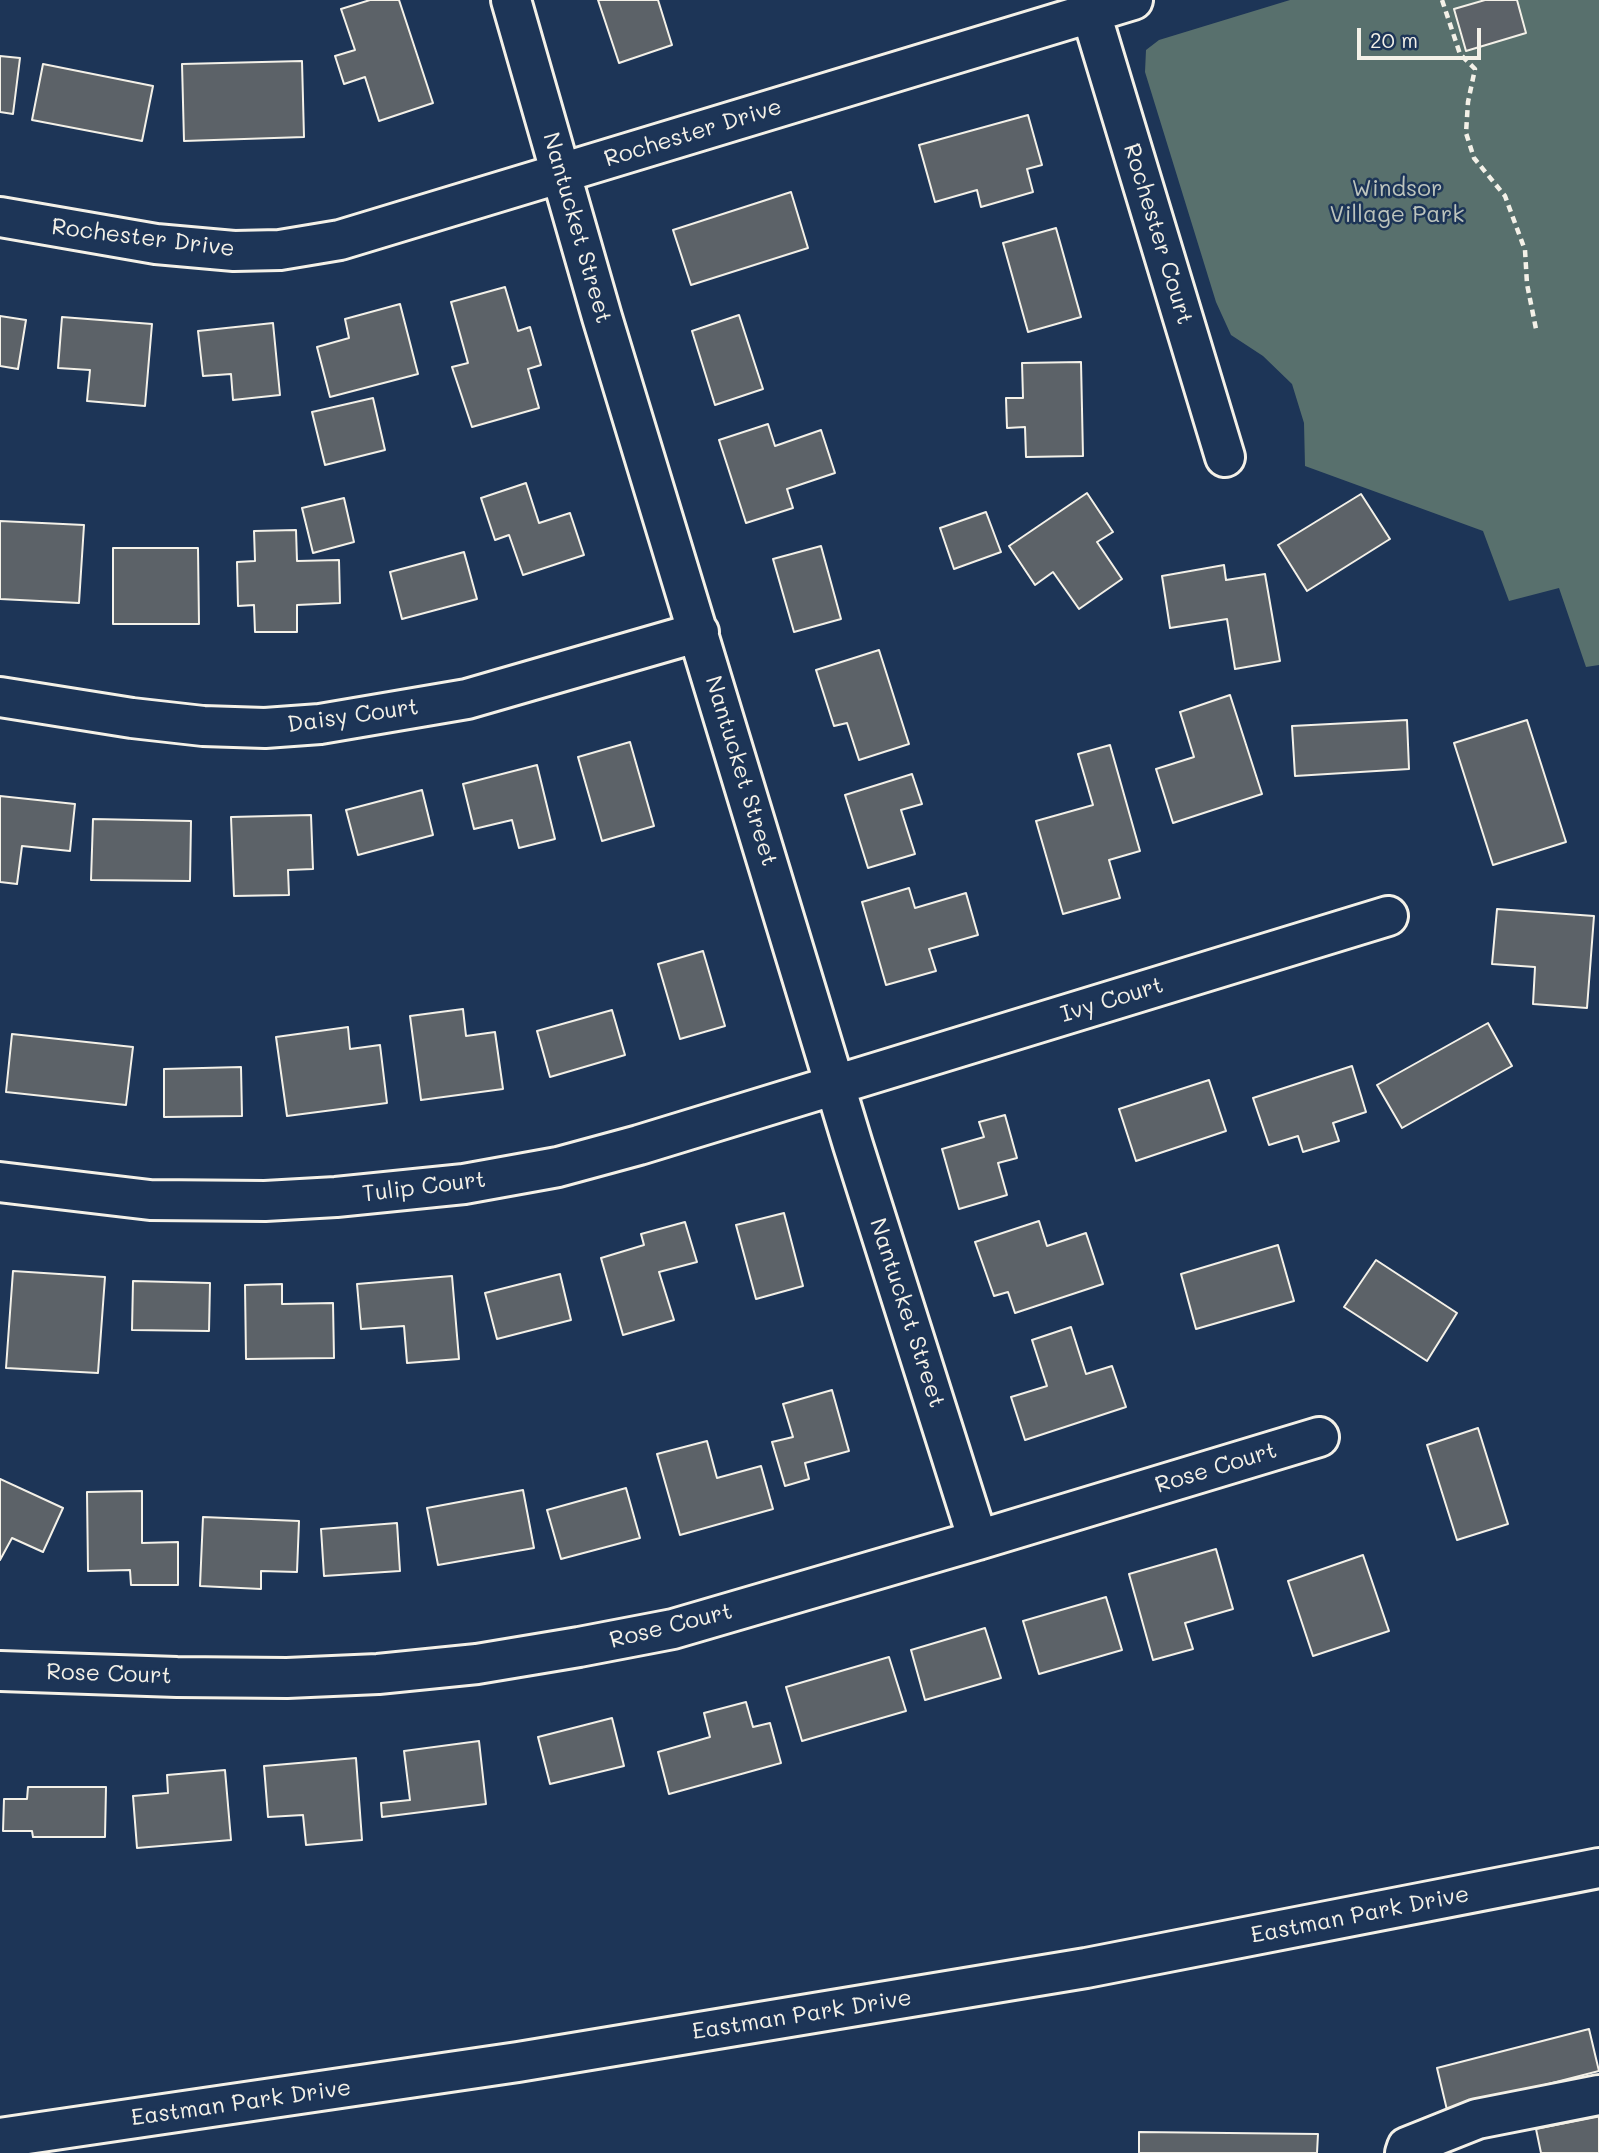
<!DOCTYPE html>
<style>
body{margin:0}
#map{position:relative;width:1599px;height:2153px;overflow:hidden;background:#1d3557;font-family:Mali,sans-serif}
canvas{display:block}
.scale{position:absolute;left:1357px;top:28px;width:124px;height:32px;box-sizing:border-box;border:4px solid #f4f1e8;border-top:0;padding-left:9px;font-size:21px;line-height:24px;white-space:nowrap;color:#f4f1e8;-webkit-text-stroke:5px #1d3557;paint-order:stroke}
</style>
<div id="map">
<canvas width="1599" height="2153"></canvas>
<div class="scale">20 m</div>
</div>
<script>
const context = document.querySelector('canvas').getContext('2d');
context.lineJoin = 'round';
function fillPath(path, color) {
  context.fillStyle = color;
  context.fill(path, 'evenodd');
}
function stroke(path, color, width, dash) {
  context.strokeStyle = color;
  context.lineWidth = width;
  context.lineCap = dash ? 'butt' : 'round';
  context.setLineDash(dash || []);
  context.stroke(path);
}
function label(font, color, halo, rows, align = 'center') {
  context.font = font + ' Mali,sans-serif';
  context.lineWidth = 5;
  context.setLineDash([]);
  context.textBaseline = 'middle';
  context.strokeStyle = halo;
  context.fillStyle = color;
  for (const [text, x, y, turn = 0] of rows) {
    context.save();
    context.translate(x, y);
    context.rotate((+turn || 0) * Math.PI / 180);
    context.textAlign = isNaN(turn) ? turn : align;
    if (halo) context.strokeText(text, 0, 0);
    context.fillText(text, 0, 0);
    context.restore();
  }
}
fillPath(new Path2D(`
 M1290,0H1599V665L1586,667L1559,588L1509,601L1483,531L1305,466L1304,423L1292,384L1263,356L1231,335L1216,302L1145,72L1146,50L1159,40Z`), '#58706d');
const building = new Path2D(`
 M370,0H399L433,103L379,121L365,77L344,84L335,56L355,50L341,9Z
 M598,0H658L672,45L619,63Z
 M1485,0H1517L1526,33L1466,51L1454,9Z
 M0,56L20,58L13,114L0,112Z
 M302,61L304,137L184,141L182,64Z
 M43,64L153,86L142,141L32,120Z
 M1028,115L1042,165L1027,169L1033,192L981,207L977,190L935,202L919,145Z
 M791,192L808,248L691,285L673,230Z
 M1056,228L1081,317L1028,332L1003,243Z
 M505,287L518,331L530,327L541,365L528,369L539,408L472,427L452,367L468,363L451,302Z
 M400,304L418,374L330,397L317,347L349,338L345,319Z
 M739,315L763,389L715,405L692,331Z
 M0,316L26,320L18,369L0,366Z
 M62,317L152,324L145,406L87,401L90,370L58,368Z
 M273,323L280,395L233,400L231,374L203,376L198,331Z
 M1081,362L1083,456L1026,457L1025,427L1007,428L1006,398H1023L1022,363Z
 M373,398L385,450L325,465L312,412Z
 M768,424L775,446L821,430L835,473L787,489L793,508L746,523L719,440Z
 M526,483L539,523L570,513L584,555L523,575L509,535L495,540L481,498Z
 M1087,493L1113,532L1097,542L1122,579L1079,609L1053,572L1035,585L1009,546Z
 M1361,494L1390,539L1307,591L1278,545Z
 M344,498L354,542L313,553L302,508Z
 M986,512L1001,552L954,569L940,528Z
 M0,521L84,525L79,603L0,599Z
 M296,530L297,561L339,560L340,603L297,605V632H255L254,605L238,606L237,562L255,561L254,531Z
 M821,546L841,619L794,632L773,559Z
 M113,548H198L199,624H113Z
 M464,552L477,599L402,619L390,572Z
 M1224,565L1226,580L1265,574L1280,661L1235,669L1227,619L1170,628L1162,576Z
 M879,650L909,744L859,760L847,723L834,726L816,670Z
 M1230,695L1262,794L1173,823L1156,769L1194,757L1180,712Z
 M1407,720L1409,769L1295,776L1292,726Z
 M1527,720L1566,842L1493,865L1454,743Z
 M630,742L654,826L602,841L578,757Z
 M1110,745L1140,851L1109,860L1120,898L1063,914L1036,821L1093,805L1078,754Z
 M537,765L555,839L519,848L512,820L474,829L463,784Z
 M912,774L922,804L901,810L915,854L868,868L845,795Z
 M422,790L433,835L358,855L346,810Z
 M0,796L75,804L70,851L22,846L17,884L0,882Z
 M311,815L313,869L288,870L289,895L234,896L231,817Z
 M93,819L191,821L190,881L91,880Z
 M909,888L915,908L966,893L978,935L929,949L936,971L886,985L862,902Z
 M1497,909L1594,916L1587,1008L1533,1004L1535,967L1492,964Z
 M703,951L725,1026L680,1039L658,964Z
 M463,1009L466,1036L495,1032L503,1089L421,1100L410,1016Z
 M612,1010L625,1055L550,1077L537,1031Z
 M1488,1023L1512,1066L1402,1128L1377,1085Z
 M348,1027L350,1049L380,1045L387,1103L287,1116L276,1037Z
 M12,1034L133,1047L126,1105L6,1092Z
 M1352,1066L1366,1112L1333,1123L1339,1141L1303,1152L1298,1136L1269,1145L1253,1098Z
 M241,1067L242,1116L164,1117V1069Z
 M1209,1080L1226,1131L1136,1161L1119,1109Z
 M1005,1115L1017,1158L998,1163L1007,1195L959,1209L942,1149L984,1137L979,1122Z
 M784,1213L803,1286L756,1299L736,1225Z
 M1039,1221L1047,1246L1086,1233L1103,1284L1015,1313L1008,1292L994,1296L975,1242Z
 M685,1222L697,1262L659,1272L674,1320L623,1335L601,1258L644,1245L641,1234Z
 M1278,1245L1294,1301L1196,1329L1181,1274Z
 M1376,1260L1457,1313L1427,1361L1344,1307Z
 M13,1271L105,1277L98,1373L6,1368Z
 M560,1274L571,1320L497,1339L485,1293Z
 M452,1276L459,1359L407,1363L404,1326L361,1329L357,1284Z
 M133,1281L210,1283L209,1331L132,1330Z
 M282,1284V1304L333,1303L334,1358L246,1359L245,1285Z
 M1071,1327L1086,1374L1112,1366L1126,1407L1025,1440L1011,1397L1047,1386L1032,1340Z
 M832,1390L849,1451L805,1463L809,1479L785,1486L772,1442L793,1437L783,1404Z
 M1478,1428L1508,1524L1457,1540L1427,1445Z
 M707,1441L717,1478L761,1466L773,1509L680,1535L657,1454Z
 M0,1479L63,1508L43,1552L12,1538L0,1560Z
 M626,1488L640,1538L561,1559L547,1510Z
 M523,1490L534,1548L438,1565L427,1508Z
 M142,1491V1543L178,1542V1585H131L130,1570L88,1571L87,1492Z
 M203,1517L299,1521L297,1572L261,1571V1589L200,1586Z
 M397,1523L400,1571L324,1576L321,1529Z
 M1216,1549L1233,1609L1185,1623L1193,1649L1153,1660L1129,1574Z
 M1363,1555L1389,1631L1313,1656L1288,1581Z
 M1106,1597L1122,1650L1039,1674L1023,1621Z
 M985,1628L1001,1678L925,1700L911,1650Z
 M889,1657L906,1711L802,1741L786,1687Z
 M746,1702L753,1727L770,1723L781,1763L669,1794L658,1752L710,1737L704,1713Z
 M612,1718L624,1766L550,1784L538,1737Z
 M479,1741L486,1804L382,1817L381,1803L410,1800L404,1751Z
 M356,1758L362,1840L306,1845L303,1815L268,1817L264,1766Z
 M225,1770L231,1840L137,1848L133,1796L168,1793L167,1775Z
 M28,1787H106L105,1837H33L32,1831H3L4,1799H27Z
 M1589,2029L1599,2071L1447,2110L1437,2068Z
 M1599,2116V2153H1541L1536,2129Z
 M1139,2132L1318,2134L1317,2153H1139Z`);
fillPath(building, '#5c6268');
stroke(building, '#f4f1e8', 2);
const street = new Path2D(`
 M511,0L602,317L853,1145L978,1540
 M1087,0L1225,457
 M0,217L156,244L234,251L280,250L340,240L1133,0
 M0,697L132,718L203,726L265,728L320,724L467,699L699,632
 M0,1182L150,1200L265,1201L336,1197L464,1184L558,1167L639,1145L1388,916
 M0,1671L177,1677L287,1678L378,1674L477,1664L579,1647L673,1629L978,1540L1319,1437
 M1405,2153L1407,2147L1477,2119L1599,2095`);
const secondary = new Path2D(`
 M0,2138L518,2062L1086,1968L1599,1868`);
stroke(street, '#f4f1e8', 44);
stroke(secondary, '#f4f1e8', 44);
stroke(new Path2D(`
 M1442,0L1460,54L1475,69L1468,102L1466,133L1474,158L1505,196L1525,250L1527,284L1536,329`), '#f4f1e8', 4.5, [7, 5]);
stroke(street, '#1d3557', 38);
stroke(secondary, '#1d3557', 38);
label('23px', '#f4f1e8', '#1d3557', [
 ["Rochester Drive",693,133,-17],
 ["Nantucket Street",577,228,74],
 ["Rochester Court",1158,234,73],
 ["Rochester Drive",143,238,7],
 ["Daisy Court",353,716,-8],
 ["Nantucket Street",741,771,73],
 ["Ivy Court",1112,1000,-17],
 ["Tulip Court",424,1187,-7],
 ["Nantucket Street",907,1313,72],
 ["Rose Court",1216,1468,-17],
 ["Rose Court",671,1626,-14],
 ["Rose Court",109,1674,2],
 ["Eastman Park Drive",1360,1915,-11],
 ["Eastman Park Drive",802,2015,-9],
 ["Eastman Park Drive",241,2103,-8]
]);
label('23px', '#bdc4bd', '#1d3557', [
 ["Windsor",1397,189],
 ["Village Park",1397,215]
]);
</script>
